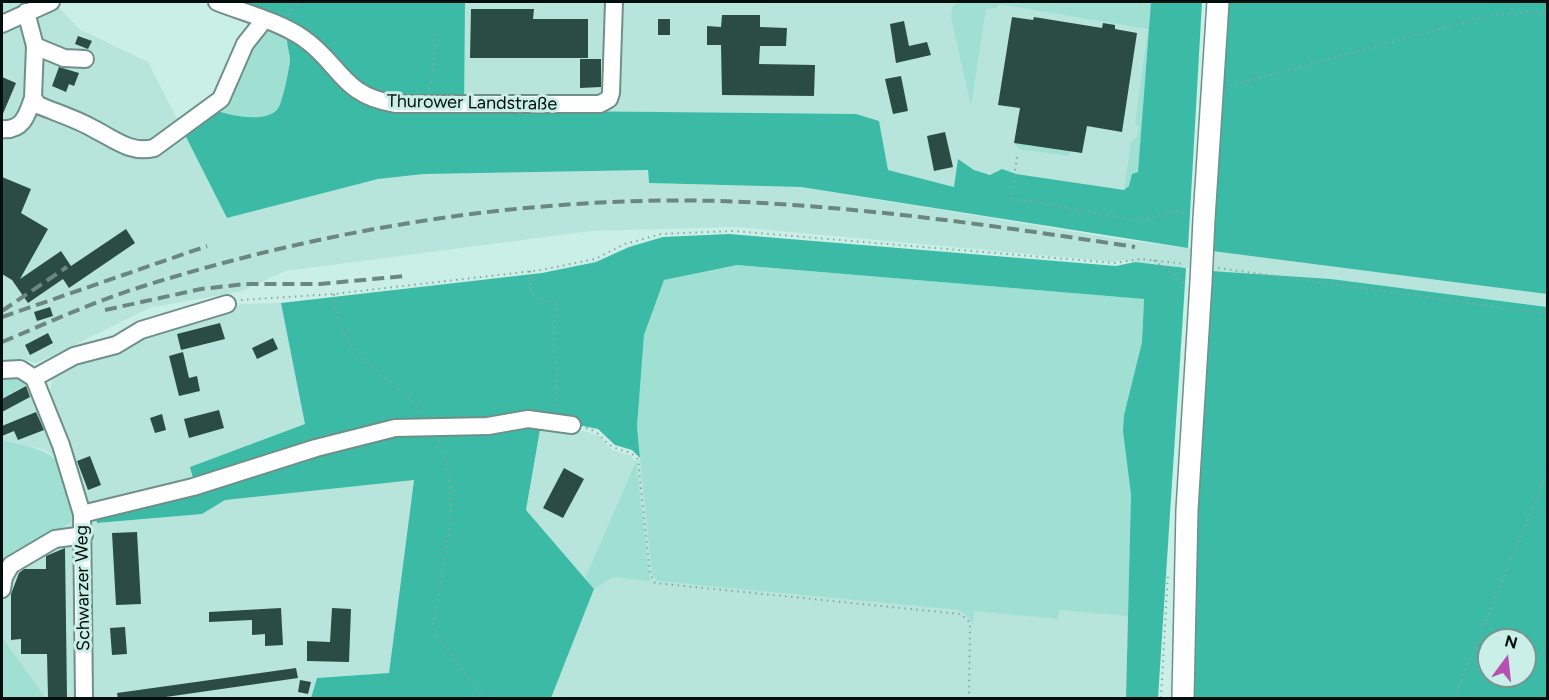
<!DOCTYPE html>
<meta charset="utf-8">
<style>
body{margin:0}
#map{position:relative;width:1549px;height:700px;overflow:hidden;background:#caefe7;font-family:Figtree,sans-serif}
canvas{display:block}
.frame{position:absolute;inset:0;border:3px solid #030f0c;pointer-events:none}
.north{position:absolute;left:1477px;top:628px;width:60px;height:60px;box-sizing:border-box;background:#caefe7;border:2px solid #7a958f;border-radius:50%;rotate:15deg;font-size:16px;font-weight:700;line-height:24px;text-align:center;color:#030f0c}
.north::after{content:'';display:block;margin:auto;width:21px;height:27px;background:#b84fb2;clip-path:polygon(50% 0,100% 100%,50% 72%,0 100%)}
</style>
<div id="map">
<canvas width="1549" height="700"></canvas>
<div class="frame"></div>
<div class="north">N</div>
</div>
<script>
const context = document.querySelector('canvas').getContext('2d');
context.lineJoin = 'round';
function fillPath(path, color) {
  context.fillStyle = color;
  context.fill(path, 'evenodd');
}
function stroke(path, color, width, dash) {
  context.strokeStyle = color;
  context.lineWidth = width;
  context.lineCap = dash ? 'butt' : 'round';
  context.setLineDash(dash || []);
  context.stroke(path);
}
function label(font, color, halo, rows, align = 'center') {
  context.font = font + ' Figtree,sans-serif';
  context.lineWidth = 6;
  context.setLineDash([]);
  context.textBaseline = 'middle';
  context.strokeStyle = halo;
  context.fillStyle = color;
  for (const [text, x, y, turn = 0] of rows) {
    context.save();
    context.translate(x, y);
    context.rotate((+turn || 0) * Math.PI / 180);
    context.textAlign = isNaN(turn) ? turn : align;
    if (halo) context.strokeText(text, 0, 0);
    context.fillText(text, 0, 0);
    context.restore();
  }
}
fillPath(new Path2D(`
 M2,2H54L79,29L148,62L227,218L378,179L424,174L648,170L649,183L801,187L1125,240L1548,294L1547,307L1331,279L1211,271L1123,260L1114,262L737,227L591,231L285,271L242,291L149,308L48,358L35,363L22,359L2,363Z
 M465,2H1151L1135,215L996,174H982L958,160L955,187L888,170L879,121L855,114L463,110Z
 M281,303L306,424L191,467L196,489L98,523L202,514L224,500L414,479L389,673L317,678L311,698H46L2,637V565L39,545L76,518L92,694L90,519L85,494L50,395L52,378L58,369L119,350L160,329L241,304Z
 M29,383L60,461L45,450L2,440V398Z
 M1124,415L1131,495L1126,698H551L594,589L614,577L650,580L635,463L585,578L526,510L541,424L588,432L601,437L612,450L630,455L636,461L640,458L637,427Z`), '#b7e5db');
fillPath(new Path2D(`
 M958,2H1151L1138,172L1132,174L1129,186L1124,190L1131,142L1137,137L1139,127L1135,123L1148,29L999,4L996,8L986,9L971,105L951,18L952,7Z
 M264,25L287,34C286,44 290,52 290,61C289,69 283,100 280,107C269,125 229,115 214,110Z
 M1014,143L1070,151L1069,156L1019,149Z
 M737,265L1144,299L1142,342L1124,415L1123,431L1131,495L1128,616L1059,610L1058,619L974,611L973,626L970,619L960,610L657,581L652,574L637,427L644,335L664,280Z
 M15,375L29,383L2,398V377Z
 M2,440C67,455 58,455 76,518L39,545L2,565Z
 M636,461L650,581L614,577L594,589L585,578Z
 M2,637L46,698H2Z`), '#9fe0d2');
fillPath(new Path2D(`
 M228,2H465L464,110L856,114L879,121L888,170L954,187L958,159L974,170L990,175L1002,169L1016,174L1124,190L1129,186L1132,174L1138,172L1151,2H1202L1188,248L801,187L649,183L648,170L424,174L378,179L227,218L184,133L214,110C229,115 268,125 279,107C283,100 289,69 290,61C290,52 286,44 287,34Z
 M1225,2H1547V294L1212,251Z
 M729,234L1116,266L1135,262L1186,268L1158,698H1126L1131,495L1123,431L1124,415L1142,342L1144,299L737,265L664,280L644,335L637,427L640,458L632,450L615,445L598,429L542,418L526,510L594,589L551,698H311L317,678L389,673L414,480L225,500L202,514L97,523L96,515L196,489L190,467L305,424L281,303L542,273L596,262L629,247L663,237Z
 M1211,271L1331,279L1547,307V698H1190L1193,536ZM1489,640H1525V676H1489Z`), '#3bbaa6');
fillPath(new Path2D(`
 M471,9H534L533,19H588V58H470Z
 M722,15H760V27L787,28L786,46H760L759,64L815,65L814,96L722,95L721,45H707V26L721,27Z
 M1012,17L1033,20L1034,17L1102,28L1103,23L1115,25V29L1137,33L1122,132L1087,126L1082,153L1014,143L1020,108L998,105Z
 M658,19H670V35H658Z
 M904,21L909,46L927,42L931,55L896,63L890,24Z
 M78,36L92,41L88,49L75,44Z
 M580,59H601V87L580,88Z
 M59,67L79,73L74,86L69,84L66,92L52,86Z
 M901,76L908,111L893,114L885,79Z
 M2,77L16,83L2,116Z
 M945,132L953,167L934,171L927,136Z
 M2,177L31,189L21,213L48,229L20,279L61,251L71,266L126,229L135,243L69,288L63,279L28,303L12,280L2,274Z
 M50,307L53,316L37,321L34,312Z
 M220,323L225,339L181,350L177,334Z
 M48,333L53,343L30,355L25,345Z
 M273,338L278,349L257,359L252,348Z
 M183,352L189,378L197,376L200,391L179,396L169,356Z
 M26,386L30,397L2,412V399Z
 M219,410L224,428L189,438L184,419Z
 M36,412L44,430L18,440L14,431L2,436V426Z
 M162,414L166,430L155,433L150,418Z
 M90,456L101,485L88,490L77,461Z
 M564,468L584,479L563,518L543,508Z
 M137,532L141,604L116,605L112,533Z
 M65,548L67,697H48L47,654H21V639L11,640V594L19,573L24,569H46V556Z
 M281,608L283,645L265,646V634L252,635V620L209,622V612Z
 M332,608L351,609L349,662L307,661V641L330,642Z
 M125,627L127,654L112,655L110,628Z
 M296,668L298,678L152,699H118L117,693Z
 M300,680L311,682L308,694L298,692Z`), '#2b4c45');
const minor = new Path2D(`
 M217,2C245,13 278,21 303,38C341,64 341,96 396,104H600L609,99L611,93L614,2
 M26,12L35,46L33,98L38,105C57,113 77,119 94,129C114,139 131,154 154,148L221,99L245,44L264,20
 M2,24L51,2
 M35,46L64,58L85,59
 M2,129C22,131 27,116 33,98
 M2,370L20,369L34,378L61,445L82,514L84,698
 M34,378L74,356L116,345L141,330L227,304
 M82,514L193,487L316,448L395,428L488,426L528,419L572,425
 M2,589L4,577L11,565L55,539L84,535`);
const major = new Path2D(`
 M1204,219L1218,2
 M1183,698L1187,510L1201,282`);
stroke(minor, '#6e9089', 20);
stroke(major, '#6e9089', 24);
stroke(new Path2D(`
 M288,15L299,2
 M1230,86L1487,16L1532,12L1548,15
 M430,89L435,50L433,30
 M1017,157L1011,198L1140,221L1177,211L1187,213
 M1154,260L1185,284
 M1218,268L1548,314
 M530,271L531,293L538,298L556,304L553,342L557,369L555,410
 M334,294C338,359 386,369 421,412
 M241,300L334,294L541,270L595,259L625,244L661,234L733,231L1115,263L1141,259L1185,264
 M586,428C603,433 602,441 613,447C623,452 632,450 638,460L650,574L655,583L960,614L968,620L970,625L969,698
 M439,440C465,501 441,563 434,626L437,636L484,698
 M1161,698L1168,573
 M1454,698L1548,471`), '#89a69f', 2, [1.5, 4.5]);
stroke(minor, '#fff', 16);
stroke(major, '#fff', 21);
stroke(new Path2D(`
 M105,310L201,289L246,284H320L405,276
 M2,311L67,267
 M2,317L207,246
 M2,342C50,322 97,300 147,285C330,228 528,196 720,201C859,206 998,226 1135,247`), '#6c8680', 4, [12, 6]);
const majorBridge = new Path2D(`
 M1201,282L1204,219`);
stroke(majorBridge, '#6e9089', 24, []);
stroke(majorBridge, '#fff', 21);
label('18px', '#030f0c', '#caefe7', [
 ["Thurower Landstraße",472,103,1],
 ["Schwarzer Weg",83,588,-91]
]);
</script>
